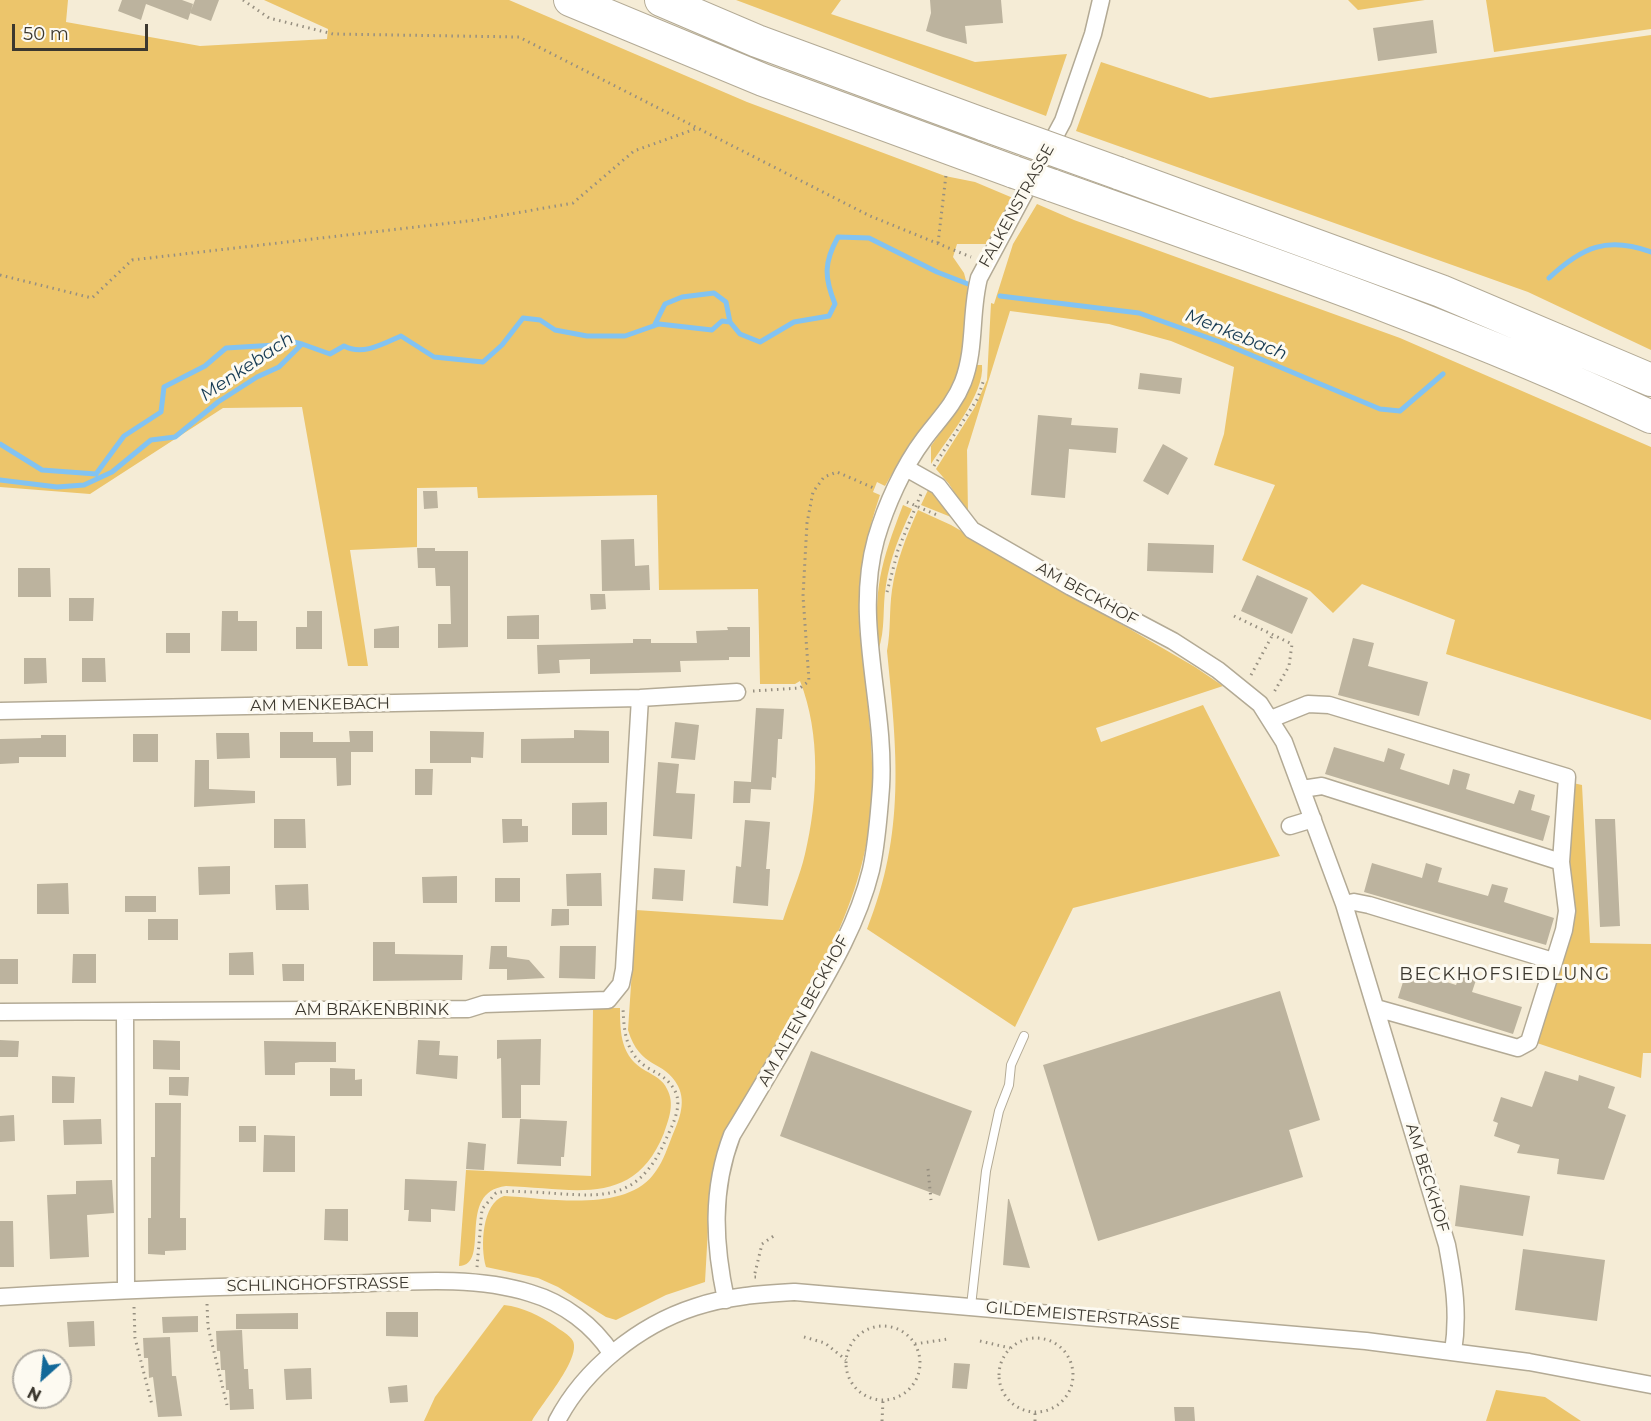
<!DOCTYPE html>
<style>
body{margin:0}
#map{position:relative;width:1651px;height:1421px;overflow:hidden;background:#f5ecd6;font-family:Montserrat,sans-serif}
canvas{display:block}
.north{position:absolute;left:12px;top:1349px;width:60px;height:60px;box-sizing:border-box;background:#fdfaf1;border:2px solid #b0aca3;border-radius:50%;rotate:207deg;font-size:16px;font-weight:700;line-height:24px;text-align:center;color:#3c382f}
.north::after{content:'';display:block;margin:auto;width:21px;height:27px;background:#136999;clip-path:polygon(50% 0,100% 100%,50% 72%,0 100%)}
.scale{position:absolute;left:12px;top:24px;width:136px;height:27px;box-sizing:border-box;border:3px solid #3c382f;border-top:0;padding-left:8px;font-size:18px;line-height:21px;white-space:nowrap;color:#3c382f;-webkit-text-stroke:4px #fdfaf1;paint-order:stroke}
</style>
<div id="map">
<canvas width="1651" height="1421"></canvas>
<div class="north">N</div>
<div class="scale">50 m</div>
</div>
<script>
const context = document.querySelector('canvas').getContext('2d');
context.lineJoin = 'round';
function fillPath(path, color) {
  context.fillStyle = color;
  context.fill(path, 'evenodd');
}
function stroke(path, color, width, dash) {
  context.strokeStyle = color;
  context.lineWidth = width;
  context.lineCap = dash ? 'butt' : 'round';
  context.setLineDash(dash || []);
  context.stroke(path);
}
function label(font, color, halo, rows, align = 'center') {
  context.font = font + ' Montserrat,sans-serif';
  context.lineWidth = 6;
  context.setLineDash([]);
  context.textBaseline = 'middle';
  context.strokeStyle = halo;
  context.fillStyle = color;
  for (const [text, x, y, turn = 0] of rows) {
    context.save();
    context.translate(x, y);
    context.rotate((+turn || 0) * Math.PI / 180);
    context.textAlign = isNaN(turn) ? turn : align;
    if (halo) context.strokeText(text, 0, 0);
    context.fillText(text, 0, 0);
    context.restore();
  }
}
fillPath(new Path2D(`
 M0,0H68L66,22L200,46L327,39L328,29L264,0H509L747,102L945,176L975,182L1013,198L988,244H957L953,257L964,273L969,292L962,360L949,393L908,446L885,486L877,482L873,492L880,495C867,533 859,570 859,611C858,629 862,647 864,665C869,719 877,774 869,829C852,941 780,1034 726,1132L715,1161L710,1193L705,1282L666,1295L616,1320L606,1317L558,1287L538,1278L486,1267C480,1247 482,1203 504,1196C546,1198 623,1213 653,1175C662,1164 666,1152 671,1139C678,1122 687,1104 678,1086C664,1059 640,1070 628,1030L636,910L783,920C790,898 800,876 805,854C818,800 821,734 800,681L795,684H760L758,589L659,590L657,495L478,498L477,487L417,488V547L350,550L368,666H348L302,407L223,408L90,494L0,487Z
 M736,0H841L831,14L975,62L1067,54L1046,116Z
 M1348,0H1425L1358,10Z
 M1486,0H1651V29L1494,52Z
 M1651,35V350L1528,292L1076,131L1101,62L1210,98Z
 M1037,204L1074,220L1400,338L1651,447V720L1446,654L1455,620L1362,584L1333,613L1310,591L1242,560L1275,485L1214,465L1224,434L1234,367L1171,341L1109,324L1010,311L967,450L968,514L949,484L936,469L975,407L987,380L991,303L994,304L1013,244Z
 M976,365H982C985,394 947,439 931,464V446L962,402Z
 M928,490L941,499L951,517L921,505Z
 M903,505L912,509C900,534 890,558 886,585C882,608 886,629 878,651C874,587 880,565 903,505Z
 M918,510L951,525L1195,667L1223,686L1096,728L1101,742L1203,705L1280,856L1073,908L1015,1027L867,929C906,832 897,751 887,651C891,630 889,611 892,590C896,562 906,537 918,510Z
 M1573,783L1582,785L1590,943L1651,944V1053H1643L1641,1078L1534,1042L1567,879Z
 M593,1008H620C620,1034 621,1057 646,1071C655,1076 663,1080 667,1089C675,1104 669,1118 664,1133C634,1209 573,1188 506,1186C455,1192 492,1265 459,1266L466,1170L591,1176Z
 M504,1305C523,1307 540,1316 555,1326C561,1331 569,1334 573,1341C581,1359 542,1403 532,1421H424L435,1397Z
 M1496,1390L1545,1397L1581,1421H1486Z`), '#ecc56b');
stroke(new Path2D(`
 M1549,278C1582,247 1607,236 1651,252
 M1000,296L1139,313L1220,342L1380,409L1400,411L1443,374
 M654,326L665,304L682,297L714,293L726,302L730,322
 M0,444L42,470L96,474L124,436L161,412L164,387L205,366L226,348L276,345L289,341L302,344
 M0,480L57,487L84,485L112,472L151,440L175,437L218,402L257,377L279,367L302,344L330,354L344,346C362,356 383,344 401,336L434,357L483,362L502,345L523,318L540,320L555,330L587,336H625L659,324L712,330L722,321L730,322L740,334L760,342L794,322L829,316L835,304C824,277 824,262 838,237L869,238L937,272L968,284`), '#82c3f2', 5);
fillPath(new Path2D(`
 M122,0H182L193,4L188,20L146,4L141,20L118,11Z
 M195,0H219L211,21L190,13Z
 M930,0H1001L1003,23L965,26L967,44L943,37L926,31L931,13Z
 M1433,20L1437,53L1378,61L1373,28Z
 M1140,373L1182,378L1180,394L1138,389Z
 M1038,415L1072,418L1071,425L1118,428L1116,453L1069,449L1065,498L1031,495Z
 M1163,444L1188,458L1168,495L1143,481Z
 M423,491H437L438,508L424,509Z
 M634,539L635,566L649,565L650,590L602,591L601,540Z
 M1148,543L1214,545L1213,573L1147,571Z
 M417,548H435V551H468V647L438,648V624H451L450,586H436L435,568H418Z
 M18,568H50L51,597H18Z
 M1257,575L1308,598L1292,634L1241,611Z
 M590,594H605L606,609L591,610Z
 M69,598H94L93,621H69Z
 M222,611H238V621H257V651H221Z
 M307,611H322V649H296V627H307Z
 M539,615V639H507V616Z
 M399,626V648H374V629Z
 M727,627H750V657H729V660L680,661L681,672L590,674V659L559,660L560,673L538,674L537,645L633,643V639H651V643H697L696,631L728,630Z
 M166,633H190V653H166Z
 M1353,638L1374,643L1368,666L1428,682L1419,716L1338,695Z
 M24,658H46L47,683L24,684Z
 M82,658H105L106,682H82Z
 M756,708L784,709L782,739H778L776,778L772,777L771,790L751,789L750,803H733L734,781L751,782Z
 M675,722L699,725L695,760L671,758Z
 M574,730L609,731V763H521V739L574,738Z
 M349,731H373V752H351V785L337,786L336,758H280V732H313V742H350Z
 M430,731L484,732L483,758L471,757V763H430Z
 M216,733H249L250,758L217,759Z
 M133,734H158V762H133Z
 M41,735H66V757H19V763L0,764V739L41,738Z
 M1334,747L1384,762L1388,748L1405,754L1400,769L1449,785L1453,769L1470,774L1466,789L1514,804L1519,790L1535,795L1531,810L1550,816L1543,841L1325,774Z
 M195,760H209V789L255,791V803L194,807Z
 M658,762L679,764L676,793L695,794L692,839L653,836Z
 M415,769H433L432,795H415Z
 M607,802V835H572V803Z
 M274,819H305L306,848H274Z
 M502,819H522V826H528V842L503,843Z
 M1595,819H1615L1620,926L1600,927Z
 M745,820L770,822L766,869H770L768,906L733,903L736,866L741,867Z
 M1372,863L1422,878L1426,863L1442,868L1438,882L1488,896L1492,884L1508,888L1504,902L1554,918L1546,945L1364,892Z
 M230,866V894L199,895L198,867Z
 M654,868L685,870L683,901L652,899Z
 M601,873L602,906H567L566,874Z
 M457,876V903H423L422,877Z
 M495,878H520V902H495Z
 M68,883L69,914H37V884Z
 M308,884L309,910H276L275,885Z
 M125,896H156V912H125Z
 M552,909H569V925L551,926Z
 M148,919H178V940H148Z
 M373,942H395V954L463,955L462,980L373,981Z
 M491,946H507V957L529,960L545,978L507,980V958V969H489Z
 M560,946H596L595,979L559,978Z
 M253,952L254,975H229V953Z
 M73,954H96V983H72Z
 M0,959H18V984H0Z
 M282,964H304V981H283Z
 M1407,969L1456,985L1461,972L1477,977L1472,992L1522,1007L1513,1034L1398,998Z
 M1280,991L1320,1120L1289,1130L1303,1177L1098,1241L1043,1065Z
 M541,1039L540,1085H521V1118H502L501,1058L497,1059V1040Z
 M0,1040L19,1041L18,1057H0Z
 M153,1040L180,1041V1070L153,1069Z
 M418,1040L440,1041L439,1055L458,1056L457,1079L416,1074Z
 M264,1041L336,1042V1062H300L295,1063V1075H265Z
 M811,1051L972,1111L940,1196L780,1136Z
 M330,1068L355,1069V1080L362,1079V1096H330Z
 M1545,1071L1578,1081L1579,1075L1615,1087L1608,1108L1626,1115L1604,1180L1557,1174L1559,1159L1517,1153L1520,1145L1494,1136L1498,1123L1493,1121L1501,1097L1532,1107Z
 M52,1076L75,1077L74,1103H52Z
 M169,1077H189L188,1096L169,1095Z
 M155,1103H181L180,1218H186V1250L165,1251V1255L148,1254V1218H151V1157H155Z
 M14,1115L15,1141L0,1142V1116Z
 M101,1119L102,1144L64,1145L63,1120Z
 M520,1119L567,1121L564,1157H561V1166L517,1164Z
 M239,1126H256V1142H239Z
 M264,1135L295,1136V1172H263Z
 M468,1142L486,1144L484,1170L466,1169Z
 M405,1179L457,1181L455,1211L431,1209V1222L408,1221L409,1210H404Z
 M112,1180L114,1213L87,1215L89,1257L50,1259L47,1195L76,1194V1181Z
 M1460,1185L1530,1196L1523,1236L1455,1226Z
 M1008,1199H1009L1030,1268L1003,1265Z
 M325,1209H348V1241L324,1240Z
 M0,1221H13L14,1267H0Z
 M1523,1249L1605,1260L1597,1321L1515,1310Z
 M386,1312H418V1337L386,1336Z
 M298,1313V1329H236V1314Z
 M198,1316V1332L163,1333L162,1317Z
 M94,1321L95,1346L69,1347L67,1322Z
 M242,1330L244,1369H248L249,1389H253L254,1409L230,1410L229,1390H226L225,1370H221L220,1351H217L216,1331Z
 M170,1337L172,1376H176L182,1416L158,1417L153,1377L149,1378L148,1358H144L143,1338Z
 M954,1363L970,1364L967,1389L952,1388Z
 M311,1368L312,1399L286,1400L284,1369Z
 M407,1385L408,1402L390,1403L388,1387Z
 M1174,1407H1194L1195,1421H1175Z`), '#bcb39e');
const lane = new Path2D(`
 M971,1306L986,1171L999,1111L1009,1085L1011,1065L1024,1036`);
const street = new Path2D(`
 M906,468L938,486L972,530L1071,587L1173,641L1218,670L1260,704L1284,742L1344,904L1447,1245C1454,1282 1459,1314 1453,1352
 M0,711L640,698L737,692
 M1271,719L1308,704L1329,705L1567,777L1561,862L1567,911L1564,930L1529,1042L1518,1048L1376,1008
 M1302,789L1322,786L1561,862
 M1290,826L1313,819
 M1344,904L1354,902L1369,905L1553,961
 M0,1012L468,1009L484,1004L608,1000L621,984L624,969L640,698
 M125,1012L126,1289
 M0,1297C115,1290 230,1286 345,1284C405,1282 472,1275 530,1293C564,1303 593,1325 612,1354
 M726,1300C714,1243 711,1190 732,1135C756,1096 779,1056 803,1016C830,970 858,923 871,870C877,843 879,814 881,787C886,704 853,622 876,539C886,505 903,467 924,439C938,420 954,405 963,382C976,348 970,313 979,278L1063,121L1093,34L1101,0
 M557,1421C584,1369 639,1325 695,1307C727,1296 762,1294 795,1292L1366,1341L1529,1362L1651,1385`);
const highway = new Path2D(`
 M570,0L763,80L1014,172
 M661,0L757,41L985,125
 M1118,173L1441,291L1651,380
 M1051,185C1253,257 1457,326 1651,417`);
stroke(lane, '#b3aa95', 10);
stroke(street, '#b3aa95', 19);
stroke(highway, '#b3aa95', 34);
stroke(new Path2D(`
 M243,0L269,18L333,34L519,37L870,216L971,257
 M938,243L946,175
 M0,275L92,298L132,260L476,220L573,203L634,151L698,128
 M934,466L978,398L984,379
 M907,502L937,515
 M887,592L898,550L921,494
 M1234,616L1292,644L1289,666L1273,694
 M1251,675L1273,634
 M753,691L800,688L809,681L803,596L807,523L813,492L824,477L837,472L876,489
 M928,1169L931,1200
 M477,1267L482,1209L496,1193C508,1190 520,1192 532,1192C596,1195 636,1208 666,1139C672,1126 683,1106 675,1091C668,1078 660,1075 648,1068C626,1054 624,1033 623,1008
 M756,1277H754L762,1244L775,1235
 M207,1304L208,1327L227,1405
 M134,1307L135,1338L152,1405
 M846 1363a37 37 0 1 1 74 0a37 37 0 1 1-74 0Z
 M804,1337L825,1343L846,1360
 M999 1375a37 37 0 1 1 74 0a37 37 0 1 1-74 0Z
 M980,1341L1010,1348
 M915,1344L948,1339
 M882,1421L883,1401
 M1035,1421V1413`), '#968f80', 3, [1.5, 4.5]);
stroke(lane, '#fff', 8);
stroke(street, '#fff', 16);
stroke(highway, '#fff', 32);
const highwayBridge = new Path2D(`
 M985,125L1118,173
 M1014,172L1051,185`);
stroke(highwayBridge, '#b3aa95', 34, []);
stroke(highwayBridge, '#fff', 32);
label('16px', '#3c382f', '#fdfaf1', [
 ["FALKENSTRASSE",1017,206,-61],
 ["AM BECKHOF",1087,594,29],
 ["AM MENKEBACH",320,705,-1],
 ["AM BRAKENBRINK",372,1010],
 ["AM ALTEN BECKHOF",804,1011,-61],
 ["AM BECKHOF",1427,1178,73],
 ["SCHLINGHOFSTRASSE",318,1285,-1],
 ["GILDEMEISTERSTRASSE",1083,1316,5]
]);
label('italic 18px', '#173b53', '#fdfaf1', [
 ["Menkebach",1236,335,22],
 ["Menkebach",247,367,-34]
]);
context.letterSpacing = '1.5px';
label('18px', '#3c382f', '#fdfaf1', [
 ["BECKHOFSIEDLUNG",1505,975]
]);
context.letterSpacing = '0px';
</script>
